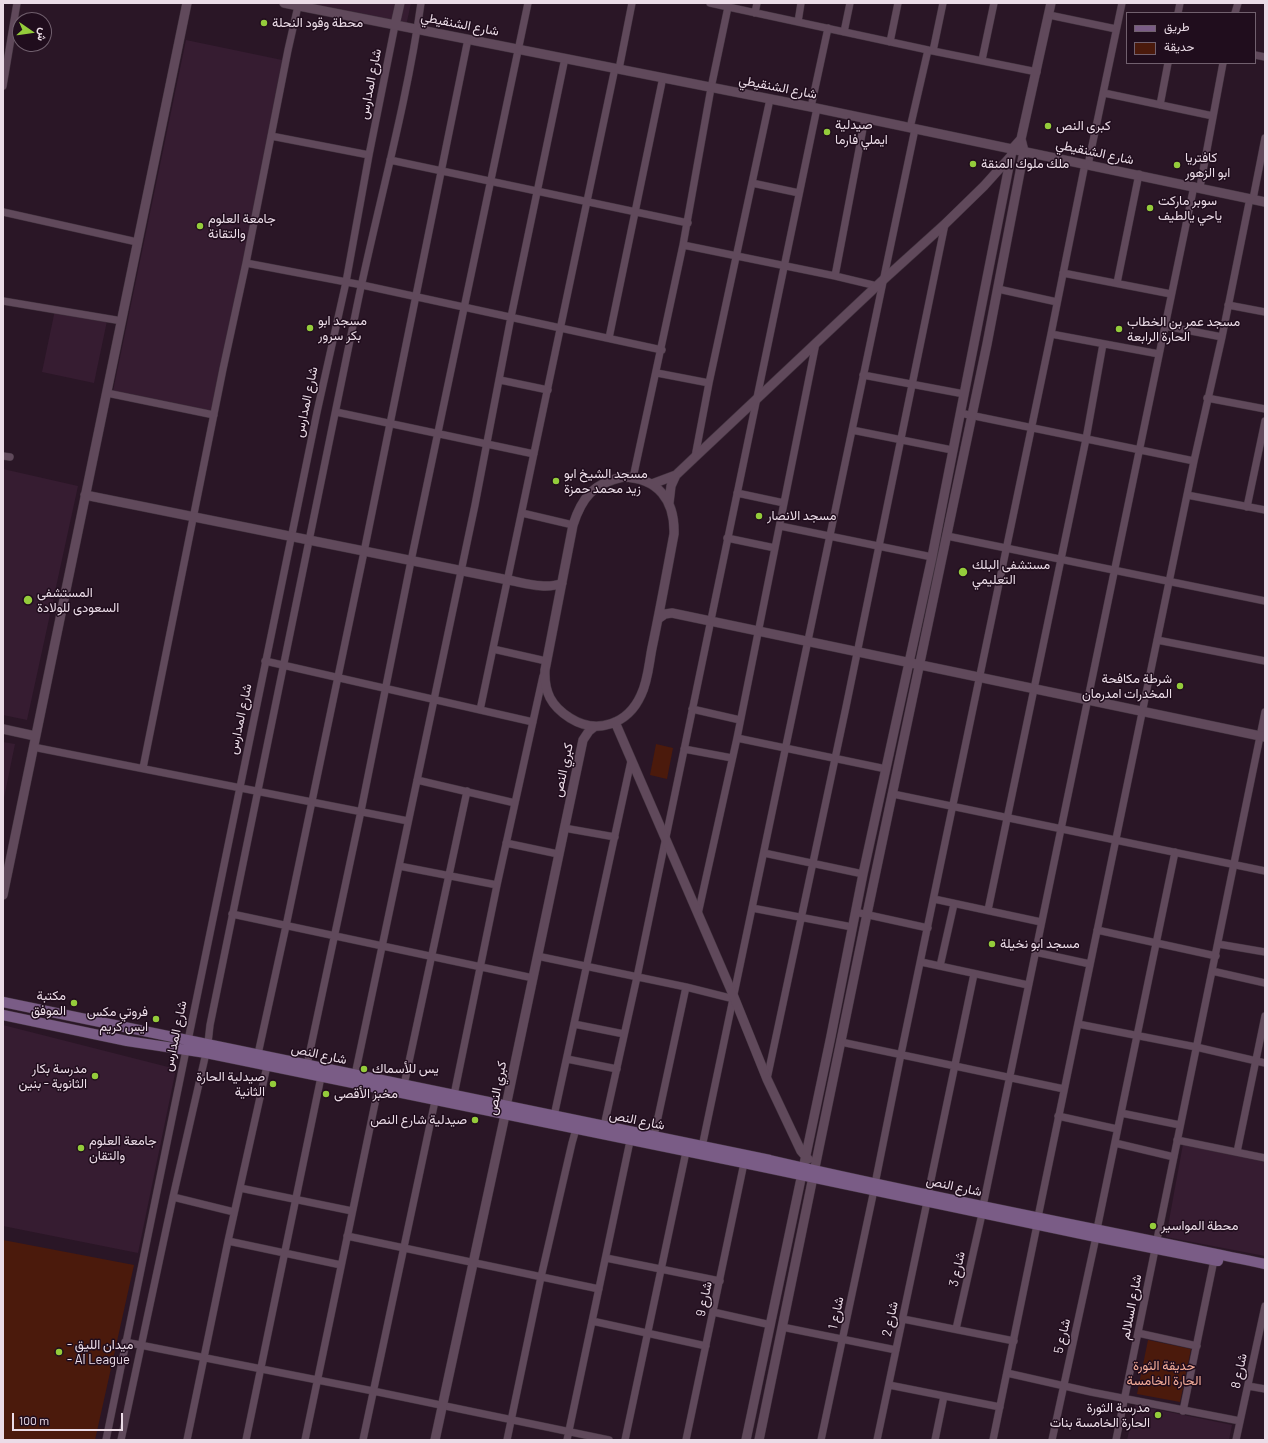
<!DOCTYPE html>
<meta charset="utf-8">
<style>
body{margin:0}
#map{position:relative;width:1268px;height:1443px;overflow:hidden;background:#2a1626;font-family:Barlow,Vazirmatn,sans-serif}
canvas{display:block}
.frame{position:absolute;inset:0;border:4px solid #ebdce7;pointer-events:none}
.legend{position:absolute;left:1126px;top:12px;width:130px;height:52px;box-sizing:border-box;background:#200d1d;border:1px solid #71606e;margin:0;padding:5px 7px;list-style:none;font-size:12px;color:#ebdce7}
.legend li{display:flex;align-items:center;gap:8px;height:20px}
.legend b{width:20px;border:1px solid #71606e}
.north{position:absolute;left:12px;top:12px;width:40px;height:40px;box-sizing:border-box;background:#200d1d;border:1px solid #71606e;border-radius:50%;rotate:103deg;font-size:11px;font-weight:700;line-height:16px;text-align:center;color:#ebdce7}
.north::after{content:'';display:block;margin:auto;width:14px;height:18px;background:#94cc3b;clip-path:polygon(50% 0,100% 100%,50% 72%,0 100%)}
.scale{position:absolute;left:12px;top:1413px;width:111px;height:18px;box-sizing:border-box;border:2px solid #ebdce7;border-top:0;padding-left:5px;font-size:12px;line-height:14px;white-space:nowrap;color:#ebdce7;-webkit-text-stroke:3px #200d1d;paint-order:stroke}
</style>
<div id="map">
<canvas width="1268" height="1443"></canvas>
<div class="frame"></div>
<ul class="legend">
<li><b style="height:5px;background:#7a5c86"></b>طريق</li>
<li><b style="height:11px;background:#4b1a0c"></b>حديقة</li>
</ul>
<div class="north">ش</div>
<div class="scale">100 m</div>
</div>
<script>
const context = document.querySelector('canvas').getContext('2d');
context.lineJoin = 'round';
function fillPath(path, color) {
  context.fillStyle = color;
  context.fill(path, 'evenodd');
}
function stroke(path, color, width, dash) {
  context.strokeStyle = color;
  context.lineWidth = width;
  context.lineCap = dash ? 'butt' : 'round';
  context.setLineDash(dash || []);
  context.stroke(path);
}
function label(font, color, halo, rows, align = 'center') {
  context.font = font + ' Barlow,Vazirmatn,sans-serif';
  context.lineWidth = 3;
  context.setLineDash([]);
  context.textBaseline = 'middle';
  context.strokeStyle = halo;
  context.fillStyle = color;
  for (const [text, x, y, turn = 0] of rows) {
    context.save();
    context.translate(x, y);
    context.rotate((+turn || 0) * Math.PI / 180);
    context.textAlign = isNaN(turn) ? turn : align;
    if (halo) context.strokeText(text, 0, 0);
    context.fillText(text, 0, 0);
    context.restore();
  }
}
fillPath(new Path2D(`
 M284,3H411L406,26Z
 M186,40L287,61L214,412L113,391Z
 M55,310L107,321L94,383L42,372Z
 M3,469L78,486L27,720L3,715Z
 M3,742L15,744L3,803Z
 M3,1025L176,1069L138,1253L3,1226Z
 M1183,1144L1265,1162V1256L1166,1237Z
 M1135,1405L1232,1425L1229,1440H1127Z`), '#361c31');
fillPath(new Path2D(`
 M656,744L673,748L667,779L650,775Z
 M3,1240L134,1265L95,1440H3Z
 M1148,1340L1191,1349L1180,1402L1137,1394Z`), '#4b1a0c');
const minor = new Path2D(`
 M710,3L928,50L1037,72
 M755,13L757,3
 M1178,13L1180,3
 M1235,13L1238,3
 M1049,15L1116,29
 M798,22L801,3
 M844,32L850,3
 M890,42L898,3
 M933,51L943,3
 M1255,55L1265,57
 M982,60L994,3
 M619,69L632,3
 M3,86L17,3
 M1104,93L1213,116
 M1160,105L1168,63
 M811,107L828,28
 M910,128L928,50
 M271,136L369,155
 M390,160L688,223
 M1088,165L1122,3
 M752,183L799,193
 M1200,187L1223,63
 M1253,199L1265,138
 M3,212L137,242
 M683,245L835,276L877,286
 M246,263L362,285L662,350
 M1063,273L1171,294
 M835,276L865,118
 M1117,283L1139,174
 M998,289L1057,302
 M3,301L122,321
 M1228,305L1265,312
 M1165,326L1222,337
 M1051,334L1159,354
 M609,338L663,77
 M657,373L709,383
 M863,375L964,394
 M500,380L548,390
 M107,393L214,415
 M1207,398L1265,409
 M336,412L534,454
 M960,413L1194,461
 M852,430L952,450
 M3,456L10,457
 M695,457L709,383L770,99
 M633,478L683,245L711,88L728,7
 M737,493L784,503
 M1187,495L1265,510
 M1247,507L1265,421
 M522,513L573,525
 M780,526L932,557
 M947,536L1265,601
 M727,538L775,548
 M1157,640L1265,661
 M493,649L546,661
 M265,661L533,722
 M692,709L740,720
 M480,710L615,68
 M737,738L886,769
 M33,747L408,821
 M684,749L732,758
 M143,768L223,369L246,263L288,50L298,6
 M417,780L515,803
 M893,794L1265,871
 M564,828L615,837
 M506,843L558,854
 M764,853L863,874
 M399,866L497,885
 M934,899L1041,922
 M752,908L852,927
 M988,910L1086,439L1103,344
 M855,912L928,928
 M232,914L533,978
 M698,914L737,738L816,343
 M1097,930L1216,956
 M1218,944L1265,952
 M1035,952L1090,964
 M537,956L686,987L734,999
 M921,962L1028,985
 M940,966L954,904
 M1212,971L1265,983
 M574,1024L624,1034
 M1078,1024L1196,1047L1265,1063
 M841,1042L1064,1089
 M208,1043L210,1025C258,783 309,542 358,301C379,201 407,103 421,3
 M258,1054L286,926L364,552L468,39
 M567,1059L617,1069
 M307,1065L361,811L411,561L528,3
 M355,1075L475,505L511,317L565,58
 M767,1079L846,707L945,224
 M404,1085L467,791
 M454,1095L497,885L543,676
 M1121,1113L1180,1125
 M554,1116L631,761
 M1058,1116L1117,1129
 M604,1126L637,977L817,108
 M654,1136L686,987
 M1177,1140L1265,1158
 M1115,1143L1174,1157
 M702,1147C775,808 842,468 915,129
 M1237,1152L1265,1016
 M875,1184L901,1054L1051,334L1085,164
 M240,1188L352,1211
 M928,1194L974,974
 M173,1197L234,1212
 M983,1206L1194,186
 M1038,1217L1194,461L1222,337L1250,198
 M1097,1229L1175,852
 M347,1236L599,1289
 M228,1241L341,1265
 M606,1258L720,1281
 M713,1312L771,1325
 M903,1319L1014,1341
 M592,1321L706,1346
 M782,1327L896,1350
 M956,1329L982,1214
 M1138,1333L1197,1346
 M125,1342L373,1391L609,1440
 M1007,1373L1091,1392L1240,1421
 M889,1385L1000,1407
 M1248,1386L1265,1389
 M1183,1411L1214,1260
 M106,1440L317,412L346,282L369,155L395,25
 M121,1440L173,1197L206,1053
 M187,1440L228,1241L267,1066
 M246,1440L321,1077
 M305,1440L378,1089
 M363,1440L435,1101
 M507,1440L541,1277L572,1143L576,1129
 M567,1440L630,1141
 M625,1440L687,1147
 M686,1440L744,1163
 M821,1440L874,1190
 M877,1440L927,1202
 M935,1440L944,1396
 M993,1440L1037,1225
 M1052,1440L1096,1237
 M1116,1440L1265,712
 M1236,1440L1265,1306`);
const tertiary = new Path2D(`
 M284,3L811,107L1265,202
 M395,25L400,3
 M623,477C658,478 675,500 674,534C667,572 660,610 652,648C649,663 648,681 641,695C628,724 597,735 570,718C551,706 544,692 545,670L573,525C582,497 594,483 623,477Z
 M652,484L676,475L695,457L882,281L945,224L984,186L1011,156
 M85,495L508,580C525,583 546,590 562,583
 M669,503L671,486L676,475
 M658,619L665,614L672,613L1265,737
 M615,722L734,997L767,1079L801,1151L808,1159
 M3,729L35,736
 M3,895L187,3
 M435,1440L505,1115L506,1106L583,740L589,731L594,727
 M746,1440L831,1036L863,874L932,557L1011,156L1013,148L1021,139
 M759,1440L867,914L987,344L1024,151L1021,139L1051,3`);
const secondary = new Path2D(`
 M3,1002L770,1160C934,1198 1100,1229 1265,1264
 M3,1015L127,1041L206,1053L744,1163L1096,1237L1218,1261`);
stroke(minor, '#42333f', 8);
stroke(tertiary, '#42333f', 10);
stroke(secondary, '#42333f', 11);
stroke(minor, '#60495b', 7);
stroke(tertiary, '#60495b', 9);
stroke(secondary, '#7a5c86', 10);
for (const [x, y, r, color] of [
 [264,23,4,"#94cc3b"],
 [1048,126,4,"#94cc3b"],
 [827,132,4,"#94cc3b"],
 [973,164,4,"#94cc3b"],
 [1177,165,4,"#94cc3b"],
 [1150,208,4,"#94cc3b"],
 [200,226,4,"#94cc3b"],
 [310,328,4,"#94cc3b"],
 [1119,329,4,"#94cc3b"],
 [556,481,4,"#94cc3b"],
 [759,516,4,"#94cc3b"],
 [963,572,5,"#94cc3b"],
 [28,600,5,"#94cc3b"],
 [1180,686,4,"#94cc3b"],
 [992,944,4,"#94cc3b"],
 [74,1003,4,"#94cc3b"],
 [156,1019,4,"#94cc3b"],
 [364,1069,4,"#94cc3b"],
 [95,1076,4,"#94cc3b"],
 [273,1084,4,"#94cc3b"],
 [326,1094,4,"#94cc3b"],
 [475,1120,4,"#94cc3b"],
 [81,1148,4,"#94cc3b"],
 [1153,1226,4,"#94cc3b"],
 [59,1352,4,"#94cc3b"],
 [1158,1415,4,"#94cc3b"]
]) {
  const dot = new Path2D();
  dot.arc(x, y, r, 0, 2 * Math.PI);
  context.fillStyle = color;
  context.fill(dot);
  stroke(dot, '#200d1d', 1.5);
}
label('13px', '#ebdce7', '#200d1d', [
 ["محطة وقود النحلة",272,23],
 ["صيدلية",835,125],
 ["ايملي فارما",835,140],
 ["كبرى النص",1056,126],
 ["كافتريا",1185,158],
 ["ابو الزهور",1185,173],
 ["ملك ملوك المنقة",981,164],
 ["سوبر ماركت",1158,201],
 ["ياحي يالطيف",1158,216],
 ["جامعة العلوم",208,219],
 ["والتقانة",208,234],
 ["مسجد ابو",318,321],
 ["بكر سرور",318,336],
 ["مسجد عمر بن الخطاب",1127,322],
 ["الحارة الرابعة",1127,337],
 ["مسجد الشيخ ابو",564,474],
 ["زيد محمد حمزة",564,489],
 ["مسجد الانصار",767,516],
 ["مستشفى البلك",972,565],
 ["التعليمي",972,580],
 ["المستشفى",37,593],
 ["السعودى للولادة",37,608],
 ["شرطة مكافحة",1172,679,"right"],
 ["المخدرات امدرمان",1172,694,"right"],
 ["مسجد ابو نخيلة",1000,944],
 ["مكتبة",66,996,"right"],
 ["الموفق",66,1011,"right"],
 ["فروتي مكس",148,1012,"right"],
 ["ايس كريم",148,1027,"right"],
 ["مدرسة بكار",87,1069,"right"],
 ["الثانوية - بنين",87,1084,"right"],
 ["يس للأسماك",372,1069],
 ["صيدلية الحارة",265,1077,"right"],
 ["الثانية",265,1092,"right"],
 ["مخبز الأقصى",334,1094],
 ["صيدلية شارع النص",467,1120,"right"],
 ["جامعة العلوم",89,1141],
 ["والتقان",89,1156],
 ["محطة المواسير",1161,1226],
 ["- ميدان الليق",67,1345],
 ["- Al League",67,1360],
 ["مدرسة الثورة",1150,1408,"right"],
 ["الحارة الخامسة بنات",1150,1423,"right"]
], 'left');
label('13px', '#ebdce7', '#200d1d', [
 ["شارع الشنقيطي",460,24,11],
 ["شارع المدارس",370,84,-79],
 ["شارع الشنقيطي",778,87,11],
 ["شارع الشنقيطي",1095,152,12],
 ["شارع المدارس",306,402,-78],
 ["شارع المدارس",240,719,-78],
 ["كبري النص",563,770,-78],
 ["شارع المدارس",175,1036,-78],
 ["شارع النص",319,1054,12],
 ["كبري النص",497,1088,-79],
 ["شارع النص",637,1120,11],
 ["شارع النص",954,1186,12],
 ["شارع 3",957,1269,-78],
 ["شارع 9",704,1299,-78],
 ["شارع السلالم",1131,1307,-79],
 ["شارع 1",836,1313,-78],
 ["شارع 2",890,1319,-78],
 ["شارع 5",1062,1336,-77],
 ["شارع 8",1239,1371,-78]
]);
label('13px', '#f6ae9a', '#200d1d', [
 ["حديقة الثورة",1164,1366],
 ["الحارة الخامسة",1164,1381]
]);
</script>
